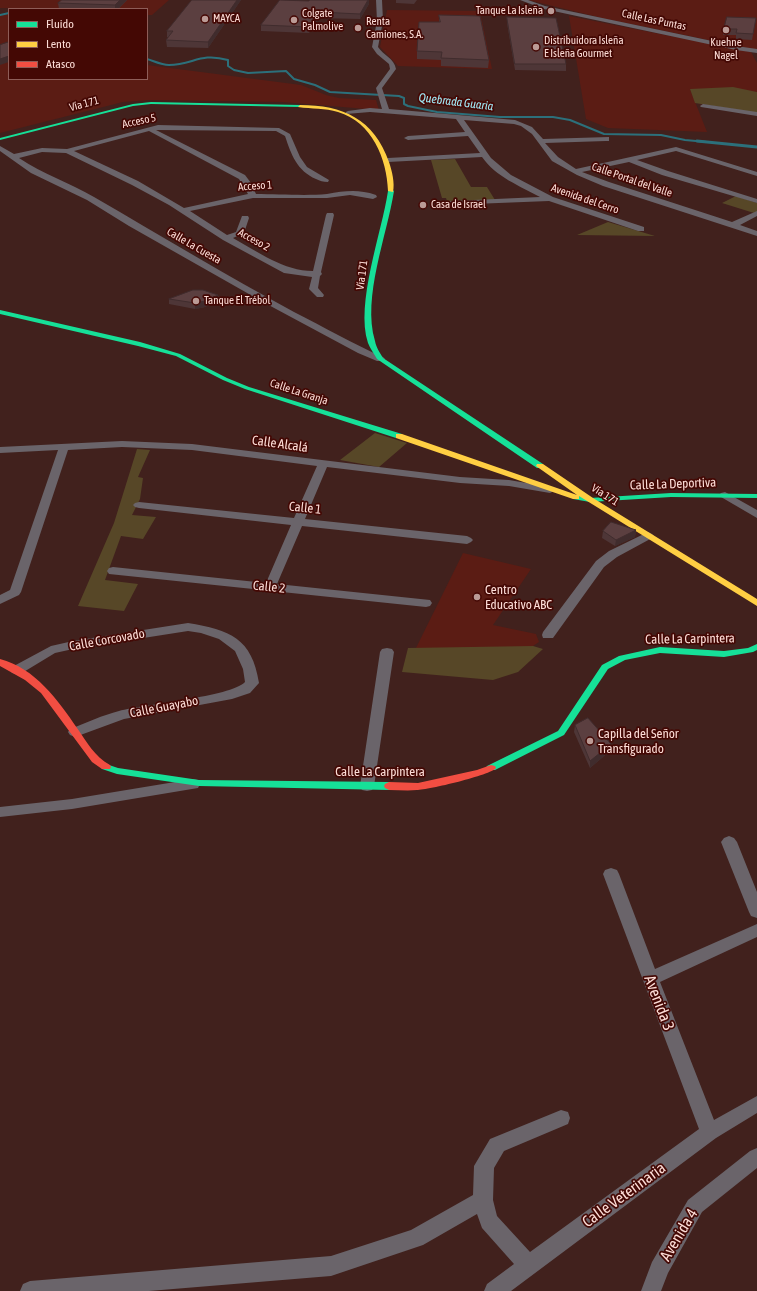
<!DOCTYPE html>
<meta charset="utf-8">
<style>
body{margin:0}
#map{position:relative;width:757px;height:1291px;overflow:hidden;background:#41211d;font-family:"Asap Condensed",sans-serif}
canvas{display:block}
.legend{position:absolute;left:8px;top:8px;width:140px;height:72px;box-sizing:border-box;background:#440804;border:1px solid #8e5d58;margin:0;padding:5px 7px;list-style:none;font-size:12px;color:#fdddd7}
.legend li{display:flex;align-items:center;gap:8px;height:20px}
.legend b{width:20px;border:1px solid #8e5d58}
</style>
<div id="map">
<canvas width="757" height="1291"></canvas>
<ul class="legend">
<li><b style="height:5px;background:#16e098"></b>Fluido</li>
<li><b style="height:5px;background:#ffcf43"></b>Lento</li>
<li><b style="height:5px;background:#f24e42"></b>Atasco</li>
</ul>
</div>
<script>
const context = document.querySelector('canvas').getContext('2d');
context.lineJoin = 'round';
function fillPath(path, color) {
  context.fillStyle = color;
  context.fill(path, 'evenodd');
}
function stroke(path, color, width, dash) {
  context.strokeStyle = color;
  context.lineWidth = width;
  context.lineCap = dash ? 'butt' : 'round';
  context.setLineDash(dash || []);
  context.stroke(path);
}
function label(font, color, halo, rows, align = 'center') {
  context.font = font + ' "Asap Condensed",sans-serif';
  context.lineWidth = 3.5;
  context.setLineDash([]);
  context.textBaseline = 'middle';
  context.strokeStyle = halo;
  context.fillStyle = color;
  for (const [text, x, y, turn = 0] of rows) {
    context.save();
    context.translate(x, y);
    context.rotate((+turn || 0) * Math.PI / 180);
    context.textAlign = isNaN(turn) ? turn : align;
    if (halo) context.strokeText(text, 0, 0);
    context.fillText(text, 0, 0);
    context.restore();
  }
}
fillPath(new Path2D(`
 M0,0H169L152,15H147V9L0,8Z
 M528,0H757V50L602,18Z
 M387,10L480,11L492,69L398,66L380,47Z
 M9,14V79H147V65L301,85L326,95L339,98L376,100L379,110L282,102L150,100L123,102L0,133V16Z
 M569,16L751,52L757,63V92L690,89L707,132L608,128L586,119Z
 M463,553L531,569L493,625L536,634L539,642L533,646L525,648H416Z`), '#5b1c14');
fillPath(new Path2D(`
 M733,87L757,92V113L695,103L690,89Z
 M455,159L471,187H487L495,200L447,201L446,198H442L431,160Z
 M736,196L757,203V212L754,213L722,203Z
 M608,222L655,236L577,235Z
 M375,433L407,443L379,467L340,460Z
 M137,449L150,450L138,477L143,478L140,499L132,515L156,517L143,539L121,536L105,580L138,584L124,611L78,606L114,523Z
 M533,646L543,649L518,672L493,680L402,672L408,648Z`), '#574727');
stroke(new Path2D(`
 M0,15L9,13
 M147,59C154,61 161,65 169,65C193,65 200,52 228,60V66L234,70L248,73L286,71L294,79L315,85L330,92L399,96L404,98V104L408,106L437,112L500,117H553L570,120L604,134L661,135L685,140L707,142`), '#2c707b', 2);
stroke(new Path2D(`
 M697,141L757,147`), '#2c707b', 3);
fillPath(new Path2D(`
 M376,0H382L383,21L378,47C384,56 394,58 396,69L382,88L389,109L515,120L532,127L543,139L609,137V141H606L545,143L558,157L576,169L676,147L757,172V176L676,151L637,160L668,171L757,199V203L662,175L629,162L582,172L609,182L732,222L757,211V216L740,225L757,231V236L603,186L577,175L552,161L532,134L521,126L514,124L464,120L491,158L511,175L553,197L644,227V231H638L549,201L448,205V201H451L540,197C520,186 496,177 482,157L388,162L384,160L388,158L480,153L468,136L408,140L404,138L408,136L465,132L456,119L370,112L346,114V112L348,111L370,108L382,109L376,88L390,69L389,64L377,54L372,47L377,21Z
 M520,0H528L545,6L736,46L757,49V53L736,50L544,9Z
 M703,104L757,112V116L701,107L700,106Z
 M158,125L279,128L290,134L300,157L307,167L329,180L328,182C323,182 320,181 316,179C297,171 291,154 285,136L276,131L156,130L245,175L251,183L256,194C277,194 306,196 327,194C345,191 358,189 376,195L377,197L373,199L350,195L327,198H253L190,211L227,235L236,232L242,216H248L249,218L244,233L233,238C258,252 284,271 313,271L326,215L327,213H333L334,215L321,272L322,274L320,276L318,288L324,295L323,297H317L309,289L312,277L284,273L223,240L169,205L132,185L66,153L42,152L19,158C43,174 70,183 94,197C161,236 226,275 294,312C324,327 353,344 383,357L385,359L383,361H377L358,353L263,302L129,226L87,200L31,173L0,151V146L14,154L42,148L67,149ZM149,131L239,179L248,194L184,208L138,181L74,151Z
 M122,441L192,444L460,477L509,480L550,487L556,490L550,493L509,486L460,483L327,467L305,519L467,536L471,538L473,540L471,542L467,544L302,526L277,584L430,600L432,603L430,606L426,607L109,574L107,571L109,568L113,567L266,583L291,525L139,508L135,507L133,505L135,503L139,502L294,518L317,466L192,450L122,447L68,450L21,592L19,595L0,604V595L10,590L58,450L0,453V447Z
 M725,492L757,510V518L721,497L719,495L721,493Z
 M648,532L652,534L654,536L652,538L617,557L604,567L553,638H543L542,635L543,632L596,561L609,551Z
 M188,623C230,630 252,638 259,683L250,693L232,699L124,719L75,737L70,735L68,732L70,729C86,723 103,715 119,711C145,704 230,697 245,682L243,669L235,651L219,639L201,633L188,631L73,649L55,653L22,673L17,674L12,673L10,670L12,667L51,646L73,641Z
 M387,648L392,649L394,652L374,786L372,790L367,791L362,790L360,786L380,652L382,649Z
 M193,779L198,780L200,784L198,788L72,809L0,817V807L72,799Z
 M729,836L734,838L737,842L757,892V918L751,916L749,912L721,842L724,838Z
 M611,868L617,870L619,874L655,969L757,924V937L660,982L714,1120L757,1096V1113L716,1138L511,1291H484L487,1284L514,1264L482,1228L477,1214L423,1245L331,1276L149,1291H20L23,1284L30,1281L331,1256L411,1230L473,1195L474,1166L490,1139L561,1110L568,1112L570,1118L568,1124L504,1151L494,1168L493,1200L497,1216L530,1252L699,1129L603,874L605,870Z
 M757,1148V1168L702,1212L668,1273L661,1291H641L652,1262L688,1200L750,1151Z`), '#6a646a');
fillPath(new Path2D(`
 M151,102L300,105L302,106L300,107L151,104L133,106L0,140V138L133,104Z
 M391,189L394,191C387,236 362,297 375,341C376,347 380,353 383,358L543,464V468H537L377,359C374,354 370,348 368,343C355,304 382,232 388,191Z
 M0,310L140,342L180,354L227,378L249,387L402,434L403,436L402,438H396L245,389L223,380L176,356L138,346L0,314Z
 M671,493L757,494V498L671,497L590,502L573,499L572,497L576,495L590,498Z
 M757,644V650L753,652L724,657L660,653L625,660L608,669L564,735L495,770H487L486,768L487,766L558,731L602,665L619,656L660,647L724,651L748,648Z
 M106,764L118,768L199,780L389,782L393,784L394,786L393,788L389,790L199,786L117,774L102,769L101,767L102,765Z`), '#16e098');
fillPath(new Path2D(`
 M300,105C343,105 374,119 389,162C392,171 395,183 393,192L388,191C387,159 372,122 338,112C325,108 312,109 298,107Z
 M396,434H402L577,495L536,466L537,464H543L593,498L757,599V606L579,496V499H573L396,438Z`), '#ffcf43');
fillPath(new Path2D(`
 M0,659C35,668 58,700 77,728C87,742 94,756 110,765L111,767L110,769H102L92,762L41,693L25,680L0,666Z
 M491,765L495,766L496,768C491,775 428,790 417,790C408,791 398,790 389,790L385,788L384,786L385,784L389,782L418,783L477,770Z`), '#f24e42');
fillPath(new Path2D(`
 M127,0L118,9H59L58,3Z
 M192,0H241L208,48L167,47L166,40L169,37H167V31Z
 M310,0H369V4L360,19L319,18L309,33L261,31V25L309,1Z
 M396,0H417L414,4L396,3Z
 M439,15L489,60L488,68L441,66V60L417,59V51L439,22Z
 M507,17L566,64V71L515,70L507,23Z
 M756,18L752,40L736,39V35H723L724,29Z
 M218,295L219,300L205,307L195,309L169,304V299Z
 M636,530L635,537L615,546L602,538L603,531Z
 M575,725L611,744L610,751L590,768L574,732Z`), '#4e3637');
fillPath(new Path2D(`
 M120,0H127L118,9H115V5Z
 M237,0H241L208,48V42Z
 M368,0H369V4L360,19V14Z
 M319,12V18L309,33V27Z
 M9,56V62L0,65V59Z
 M218,295L219,300L205,307L195,309V303Z
 M636,530L635,537L615,546L616,540Z
 M611,744L610,751L590,768V761Z`), '#402c2d');
const building = new Path2D(`
 M62,0H120L115,5L58,3Z
 M192,0H237L208,42L166,40L173,31H167Z
 M280,0L309,1L310,0H368L360,14L319,12L309,27L261,25Z
 M439,15L480,16L489,60L441,58L442,52L417,51L419,22H440Z
 M507,17L556,18L566,64H515Z
 M727,17L756,18L753,34L736,33L737,29H724Z
 M9,42V56L0,59V45Z
 M193,290H203L218,295L205,301L195,303L169,299Z
 M611,522L636,530L616,540L603,531Z
 M588,718L611,744L590,761L575,725Z`);
fillPath(building, '#5b3f40');
stroke(building, '#402c2d', 1);
for (const [x, y, r, color] of [
 [551,11,4,"#bb9b96"],
 [205,19,4,"#bb9b96"],
 [294,20,4,"#bb9b96"],
 [358,28,4,"#bb9b96"],
 [726,30,4,"#bb9b96"],
 [536,47,4,"#bb9b96"],
 [423,205,4,"#bb9b96"],
 [196,301,4,"#bb9b96"],
 [477,597,4,"#bb9b96"],
 [590,741,4,"#bb9b96"]
]) {
  const dot = new Path2D();
  dot.arc(x, y, r, 0, 2 * Math.PI);
  context.fillStyle = color;
  context.fill(dot);
  stroke(dot, '#440804', 1.5);
}
label('11px', '#fdddd7', '#440804', [
 ["Tanque La Isleña",543,11,"right"],
 ["Colgate",302,14],
 ["Palmolive",302,27],
 ["MAYCA",213,19],
 ["Renta",366,22],
 ["Camiones, S.A.",366,35],
 ["Distribuidora Isleña",544,41],
 ["E Isleña Gourmet",544,54],
 ["Kuehne",726,43,"center"],
 ["Nagel",726,56,"center"],
 ["Casa de Israel",431,205],
 ["Tanque El Trébol",204,301]
], 'left');
label('11px', '#fdddd7', '#440804', [
 ["Calle Las Puntas",654,20,12],
 ["Vía 171",84,104,-15],
 ["Acceso 5",139,121,-12],
 ["Calle Portal del Valle",632,180,19],
 ["Acceso 1",255,186,-4],
 ["Avenida del Cerro",585,199,19],
 ["Acceso 2",254,240,29],
 ["Calle La Cuesta",194,246,30],
 ["Vía 171",362,275,-83],
 ["Calle La Granja",299,392,18],
 ["Vía 171",605,495,32]
]);
label('italic 12px', '#a1ebf8', '#440804', [
 ["Quebrada Guaria",456,102,7]
]);
label('13px', '#fdddd7', '#440804', [
 ["Calle Alcalá",280,444,8],
 ["Calle La Deportiva",673,484,-2],
 ["Calle 1",305,508,6],
 ["Calle 2",269,587,6],
 ["Calle La Carpintera",690,639,-1],
 ["Calle Corcovado",107,640,-10],
 ["Calle Guayabo",164,707,-11],
 ["Calle La Carpintera",380,772]
]);
label('13px', '#fdddd7', '#440804', [
 ["Centro",485,590],
 ["Educativo ABC",485,605],
 ["Capilla del Señor",598,734],
 ["Transfigurado",598,749]
], 'left');
label('16px', '#fdddd7', '#440804', [
 ["Avenida 3",659,1003,69],
 ["Calle Veterinaria",624,1195,-36],
 ["Avenida 4",679,1235,-59]
]);
</script>
